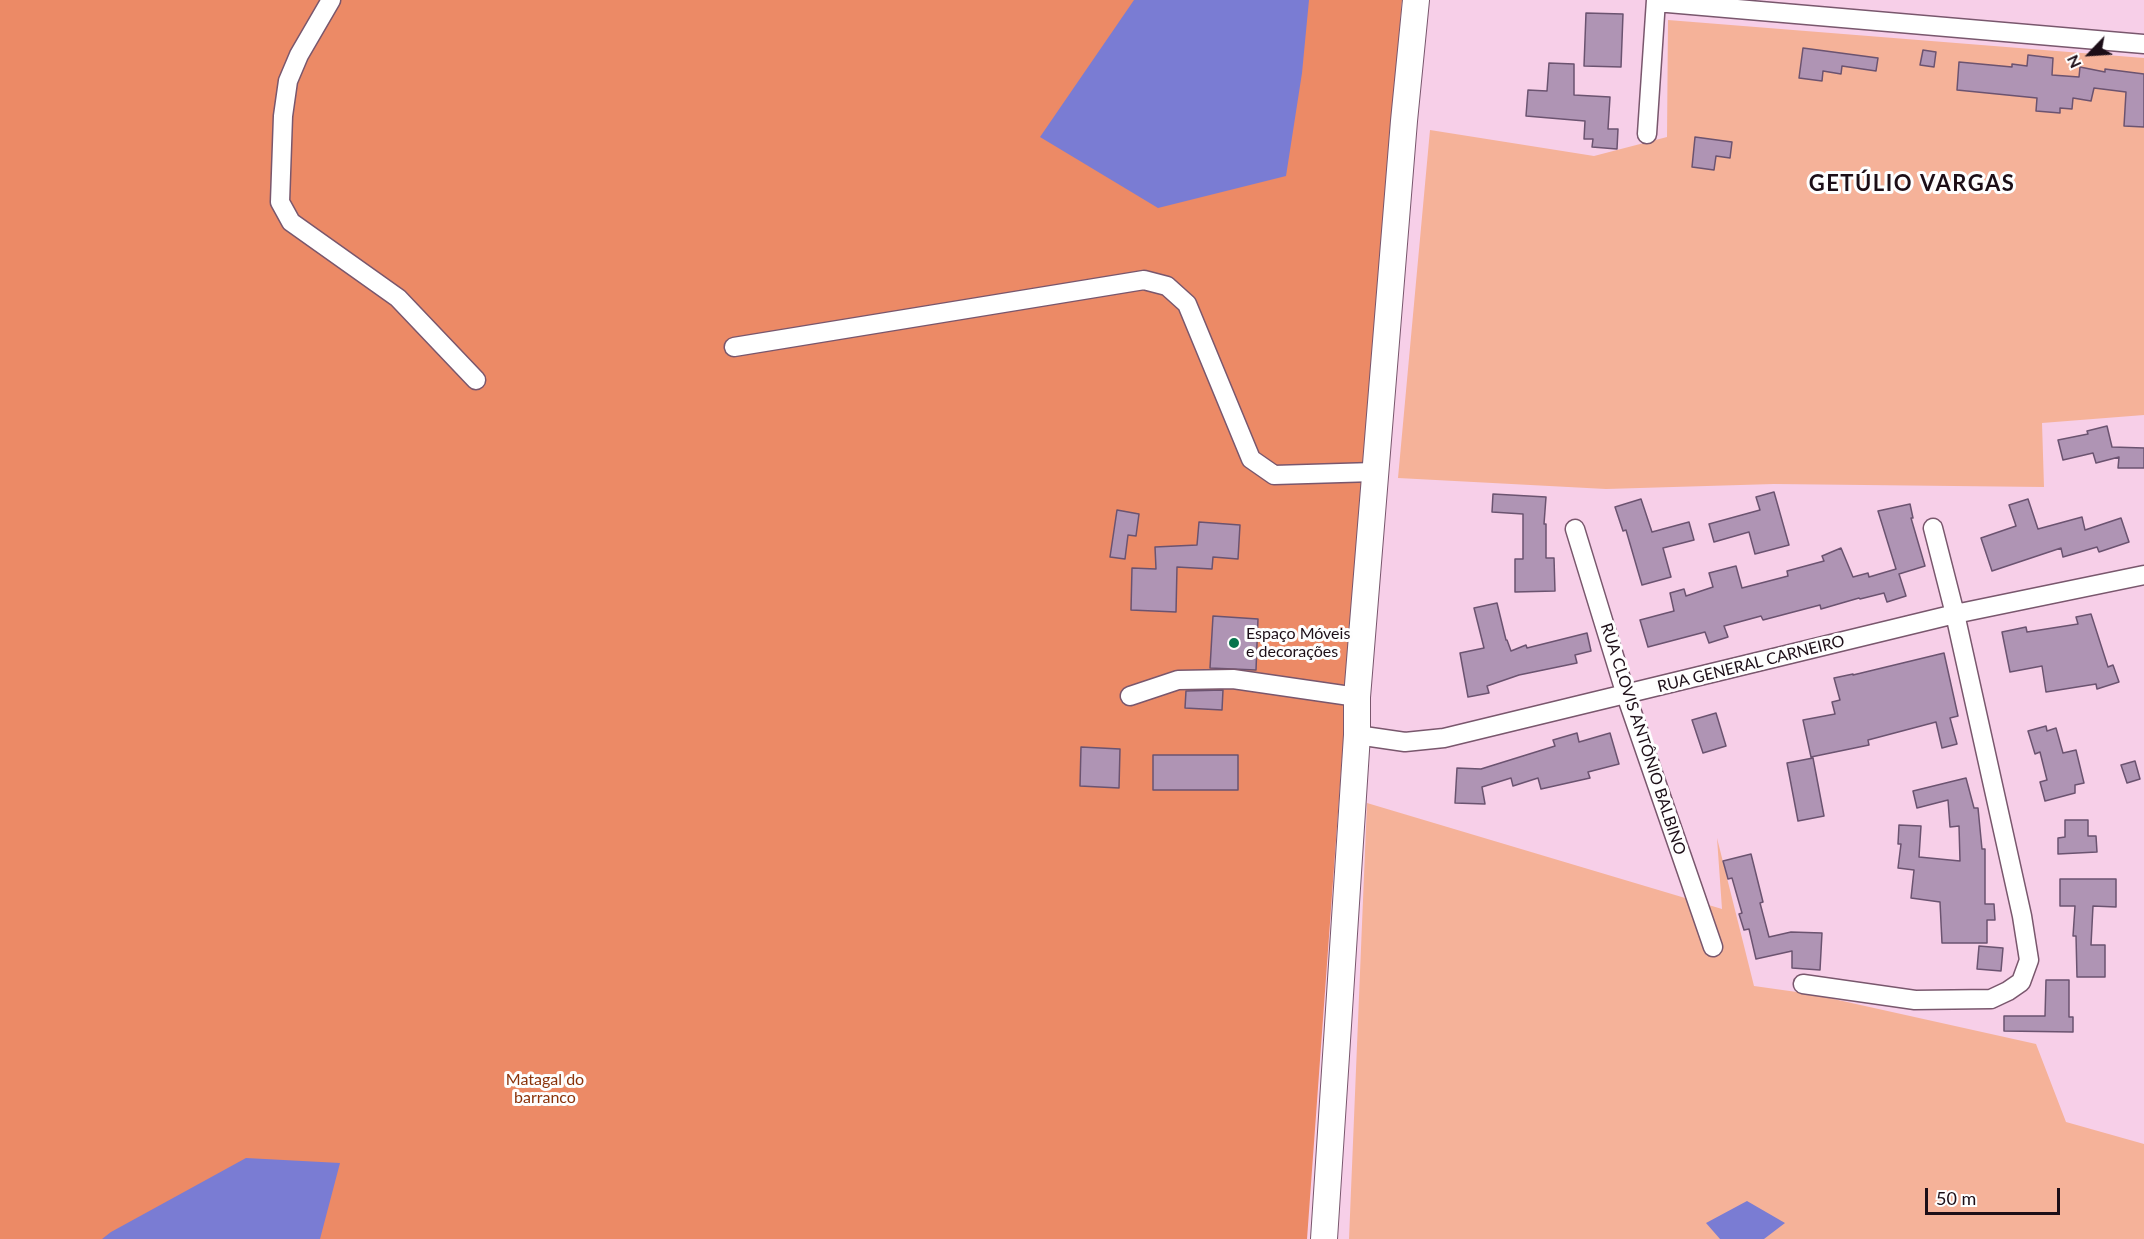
<!DOCTYPE html>
<meta charset="utf-8">
<style>
body{margin:0}
#map{position:relative;width:2144px;height:1239px;overflow:hidden;background:#f7cfe8;font-family:Lato,sans-serif}
canvas{display:block}
.north{position:absolute;left:2060px;top:24px;width:60px;height:60px;-webkit-text-stroke:4px #fefefe;paint-order:stroke;rotate:245deg;font-size:16px;font-weight:700;line-height:24px;text-align:center;color:#1c0e17}
.north::after{content:'';display:block;margin:auto;width:21px;height:27px;background:#1c0e17;clip-path:polygon(50% 0,100% 100%,50% 72%,0 100%)}
.scale{position:absolute;left:1925px;top:1188px;width:135px;height:27px;box-sizing:border-box;border:3px solid #1c0e17;border-top:0;padding-left:8px;font-size:18px;line-height:21px;white-space:nowrap;color:#1c0e17;-webkit-text-stroke:4px #fefefe;paint-order:stroke}
</style>
<div id="map">
<canvas width="2144" height="1239"></canvas>
<div class="north">N</div>
<div class="scale">50 m</div>
</div>
<script>
const context = document.querySelector('canvas').getContext('2d');
context.lineJoin = 'round';
function fillPath(path, color) {
  context.fillStyle = color;
  context.fill(path, 'evenodd');
}
function stroke(path, color, width, dash) {
  context.strokeStyle = color;
  context.lineWidth = width;
  context.lineCap = dash ? 'butt' : 'round';
  context.setLineDash(dash || []);
  context.stroke(path);
}
function label(font, color, halo, rows, align = 'center') {
  context.font = font + ' Lato,sans-serif';
  context.lineWidth = 6;
  context.setLineDash([]);
  context.textBaseline = 'middle';
  context.strokeStyle = halo;
  context.fillStyle = color;
  for (const [text, x, y, turn = 0] of rows) {
    context.save();
    context.translate(x, y);
    context.rotate((+turn || 0) * Math.PI / 180);
    context.textAlign = isNaN(turn) ? turn : align;
    if (halo) context.strokeText(text, 0, 0);
    context.fillText(text, 0, 0);
    context.restore();
  }
}
fillPath(new Path2D(`
 M1668,20L2144,58V415L2042,423L2044,487L1774,484L1606,489L1398,478L1430,130L1594,156L1667,137Z
 M1367,803L1722,909L1717,838L1754,986L1811,994L2036,1044L2066,1122L2144,1144V1239H1349Z`), '#f5b299');
fillPath(new Path2D(`
 M0,0H1402L1349,661L1307,1239H0Z`), '#ec8a66');
fillPath(new Path2D(`
 M1134,0H1309L1302,73L1286,176L1158,208L1040,137Z
 M246,1158L340,1163L320,1239H102L111,1232Z
 M1747,1201L1785,1223L1764,1239H1720L1706,1223Z`), '#7a7cd3');
const building = new Path2D(`
 M1586,13L1623,14L1621,67L1584,66Z
 M1803,48L1878,58L1876,71L1842,66L1841,74L1823,71L1822,81L1799,78Z
 M1923,50L1936,52L1934,67L1920,65Z
 M2028,55L2053,58L2052,75L2079,77L2080,67L2105,72V69L2144,74V127L2124,126L2126,92L2094,88L2091,101L2073,98L2072,109L2060,108V113L2036,111L2037,98L1957,90L1959,62L2012,67V64L2027,66Z
 M1549,63L1574,64V95L1610,97L1608,129H1618L1617,149L1592,147L1593,139H1584L1585,121L1526,116L1528,90L1547,91Z
 M1695,137L1732,142L1730,158L1716,156L1714,170L1692,167Z
 M2107,426L2112,447L2144,448V468H2118L2119,457L2096,463L2093,453L2063,460L2058,440L2088,434L2087,431Z
 M1774,492L1789,545L1755,554L1749,532L1714,542L1709,524L1760,510L1756,497Z
 M1493,494L1546,497L1544,524H1546V558H1554L1555,591L1515,592V559H1523V514L1492,512Z
 M1641,499L1652,532L1689,522L1694,540L1663,548L1671,577L1642,585L1626,530L1623,531L1615,507Z
 M2028,499L2038,529L2082,517L2085,530L2121,518L2129,542L2099,552L2097,547L2063,557L2061,548L1992,571L1981,538L2016,526L2009,505Z
 M1910,504L1913,518H1911L1925,566L1899,574L1906,596L1887,602L1884,593L1860,599L1859,598L1821,609L1820,605L1763,620L1761,616L1724,626L1728,637L1709,643L1705,632L1648,647L1640,620L1674,611L1670,593L1684,589L1686,596L1713,587L1709,573L1736,566L1742,588L1788,576L1787,571L1824,561L1822,556L1841,548L1853,577L1868,573L1869,577L1896,569L1878,511Z
 M1117,510L1139,514L1136,536L1128,535L1125,559L1110,557Z
 M1199,522L1240,525L1238,559L1213,557L1212,569L1177,567L1176,612L1131,610L1132,568L1156,569L1155,547L1197,545Z
 M1497,603L1506,640H1507L1511,651L1526,645L1527,648L1587,633L1591,651L1575,655L1577,663L1519,675L1487,686L1489,693L1468,697L1460,653L1484,648L1474,608Z
 M2091,614L2108,667L2113,665L2119,682L2097,689L2096,684L2046,692L2042,666L2010,672L2002,632L2026,627L2027,632L2078,624L2076,617Z
 M1213,616L1258,619L1256,670L1210,668Z
 M1944,653L1958,716L1950,718L1957,744L1942,748L1936,722L1868,740L1869,745L1811,757L1803,720L1835,714L1832,702L1840,700L1834,678L1853,674V675Z
 M1223,690L1222,710L1185,708L1186,691Z
 M1716,713L1726,746L1703,753L1692,720Z
 M2046,726L2047,731L2056,728L2063,753L2076,750L2084,783L2075,785V793L2045,801L2040,782L2047,780L2040,752L2035,754L2028,731Z
 M1577,733L1579,742L1610,733L1619,764L1588,772L1590,778L1541,789L1538,778L1513,786L1511,778L1482,787L1485,804L1455,803L1457,768L1481,769L1555,746L1553,740Z
 M1081,747L1120,749L1119,788L1080,786Z
 M1153,755H1238V790H1153Z
 M1813,758L1824,816L1798,821L1787,763Z
 M2135,761L2140,779L2127,783L2121,765Z
 M1966,778L1974,808H1978L1982,849H1985V904H1994L1995,920H1987V943H1942L1940,902L1911,898L1914,870L1898,868L1901,844H1898L1899,825L1921,826L1919,857L1960,861L1959,826L1950,827L1948,800L1917,808L1913,791Z
 M2065,820H2088V836H2096L2097,852L2058,854V838L2065,837Z
 M1751,854L1763,902L1760,903L1769,937L1791,932L1822,933L1820,970L1792,968V951L1756,959L1749,929L1744,930L1739,914L1742,913L1732,878L1728,879L1723,861Z
 M2060,879H2116V907L2093,906L2091,945H2105V977H2077L2076,936H2073L2075,906H2060Z
 M1979,946L2003,948L2001,971L1977,969Z
 M2046,980H2069V1017H2073V1032L2004,1031V1016H2045Z`);
fillPath(building, '#af94b4');
stroke(building, '#6b5370', 1.5);
const minor = new Path2D(`
 M331,0L299,55L288,81L283,116L280,202L291,222L398,298L476,380
 M1656,2L2144,44
 M1647,134L1656,0
 M734,347L1144,280L1167,286L1187,304L1251,459L1274,475L1374,472
 M1575,529L1626,695L1713,947
 M1130,696L1178,680L1233,679L1357,697
 M1357,735L1405,742L1444,738L1955,614L2144,575
 M1803,984L1915,1000L1991,999L2008,991L2021,982L2029,960L2022,916L1955,614L1933,528`);
const highway = new Path2D(`
 M1324,1239L1357,735V697L1404,121L1416,0`);
stroke(minor, '#79576d', 21);
stroke(highway, '#79576d', 28);
stroke(minor, '#fff', 18);
stroke(highway, '#fff', 26);
for (const [x, y, r, color] of [
 [1234,643,6,"#06734c"]
]) {
  const dot = new Path2D();
  dot.arc(x, y, r, 0, 2 * Math.PI);
  context.fillStyle = color;
  context.fill(dot);
  stroke(dot, '#fefefe', 2);
}
label('16px', '#1c0e17', '#fefefe', [
 ["Espaço Móveis",1246,634],
 ["e decorações",1246,652]
], 'left');
label('16px', '#1c0e17', '#fefefe', [
 ["RUA GENERAL CARNEIRO",1751,664,-14],
 ["RUA CLOVIS ANTÔNIO BALBINO",1643,739,72]
]);
label('16px', '#8a330b', '#fefefe', [
 ["Matagal do",545,1080],
 ["barranco",545,1098]
]);
context.letterSpacing = '1.5px';
label('bold 22px', '#1c0e17', '#fefefe', [
 ["GETÚLIO VARGAS",1912,184]
]);
context.letterSpacing = '0px';
</script>
